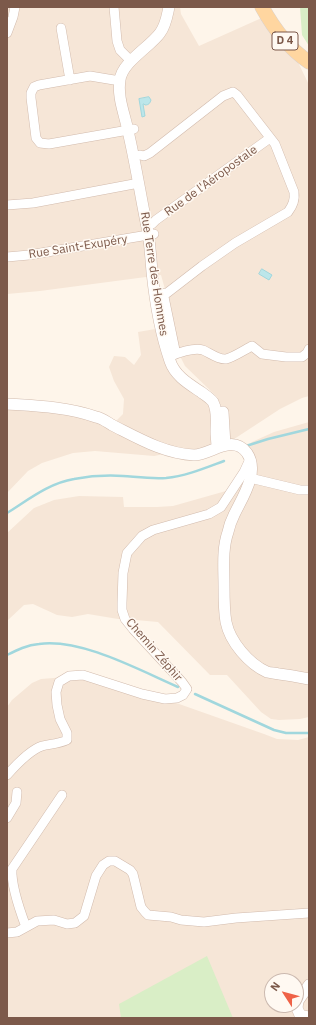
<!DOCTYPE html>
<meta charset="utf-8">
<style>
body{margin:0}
#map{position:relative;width:316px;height:1025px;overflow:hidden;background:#fef5ea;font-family:"IBM Plex Sans",sans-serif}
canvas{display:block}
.frame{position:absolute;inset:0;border:8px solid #7c594a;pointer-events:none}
.north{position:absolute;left:264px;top:973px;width:40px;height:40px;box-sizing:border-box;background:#fff9f2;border:1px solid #cbb9af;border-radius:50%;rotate:306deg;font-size:11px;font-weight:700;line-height:16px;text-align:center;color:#7c594a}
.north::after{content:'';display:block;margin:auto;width:14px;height:18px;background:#ef6247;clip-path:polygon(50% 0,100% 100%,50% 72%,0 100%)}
</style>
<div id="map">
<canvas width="316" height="1025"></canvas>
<div class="frame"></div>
<div class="north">N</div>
</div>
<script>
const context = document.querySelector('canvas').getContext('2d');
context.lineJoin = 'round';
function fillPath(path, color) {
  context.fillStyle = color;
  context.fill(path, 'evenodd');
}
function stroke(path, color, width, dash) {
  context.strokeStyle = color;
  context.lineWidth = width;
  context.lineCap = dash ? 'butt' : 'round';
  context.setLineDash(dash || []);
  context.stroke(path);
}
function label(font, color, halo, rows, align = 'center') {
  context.font = font + ' "IBM Plex Sans",sans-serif';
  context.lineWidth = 3;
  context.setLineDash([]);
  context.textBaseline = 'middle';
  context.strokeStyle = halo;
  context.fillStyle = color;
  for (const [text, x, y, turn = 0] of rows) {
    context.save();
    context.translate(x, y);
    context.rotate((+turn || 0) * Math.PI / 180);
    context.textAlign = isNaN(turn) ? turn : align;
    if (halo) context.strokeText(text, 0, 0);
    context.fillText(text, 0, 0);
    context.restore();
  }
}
fillPath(new Path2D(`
 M7,7H180L181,14L199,46L266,16L297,60L309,85V396L302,398L280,409L225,445L223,409L217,397L185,366L181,358L168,300L161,275L40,291L7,294Z
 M161,328L170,362L171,375L174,379L205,402L216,413L217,447L175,452L154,456L95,451L73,453L42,463L28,471L7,493V404L57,407L112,425L123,414L124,399L114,381L109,367L114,356L125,357L134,365L141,355L138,332Z
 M309,422V717L300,719L279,720L271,719L261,712L227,675H210L158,622L125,619H118L88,614L72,617L57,615L33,604L24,605L7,621V533L34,508L54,500L79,496L123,497L124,507H157L173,506L233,489L250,459L243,449L252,442L274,432Z
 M83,675L165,699L264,734L277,739L298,740L309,737V1018H7V707L12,700L32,683L41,679L66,677ZM272,981H296V1005H272Z`), '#f6e6d7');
fillPath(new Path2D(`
 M300,7H309V46L302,35Z
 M207,956L233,1018H121L119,1004Z`), '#d9eec6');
const water = new Path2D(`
 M149,97L151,100C150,103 149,105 145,105L144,104H143L145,116L142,117L139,99Z
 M262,269L272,275L269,280L259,274Z`);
fillPath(water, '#bce6ea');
stroke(water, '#a1d7dd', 1);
stroke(new Path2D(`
 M246,446L268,439L309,429
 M7,513C28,500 49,483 74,479C90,476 107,475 123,476C137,477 151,479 166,478C186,476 205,468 224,461
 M7,655C17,650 27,645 39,644C81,638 139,670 178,687
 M195,694L274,730L286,733H309`), '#a1d7dd', 2.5);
const minor = new Path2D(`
 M114,7L117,41L120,50L131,61
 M61,28L70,80
 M7,33L13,17L15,7
 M120,80H114L90,76L39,85L34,87L31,93V98L36,138L40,143L49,144L134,129
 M140,155L144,156L150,153L223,96L233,92L237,95L275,144L294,192C295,200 293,205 288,212L235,243L202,266L167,293L155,295
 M7,205L33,203L139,183
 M152,224L156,220L270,138
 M7,257L29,255L154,234
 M169,357C177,353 194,347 203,350C210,353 218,360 226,359C232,358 246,349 252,346L262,354L286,357H302L307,353L309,349
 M250,478L300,490H309
 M7,775C15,766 30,750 42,746C50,744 58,744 67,740V733L60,719L57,705L56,692L59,682L69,676L83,675L142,694L165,699L177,698L183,695L187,689L182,682L133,629L125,619L122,610V603L123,573L127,553L142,536L153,530L209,514L221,507L244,472L250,459
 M7,818L16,803L17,792
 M26,927C20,911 11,885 12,869L62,795
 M7,933L17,932L37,921L54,920L67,924L75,923L84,916L96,876L103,865L109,861H115L130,870L133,874L141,907L145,912L148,915L171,917L181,920L204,922L236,918L309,913`);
const tertiary = new Path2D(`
 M169,7C167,16 166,25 160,33C150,47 122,62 120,80C117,97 125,115 128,131C136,165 141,199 148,232C150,245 151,259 152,272C155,301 160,332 170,361C175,376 189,384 201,392C205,395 210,398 213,402C218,411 216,422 216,432C216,437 217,442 217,447
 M163,297L174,350
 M7,404C37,406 67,407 96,417C102,418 107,422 112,425C138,438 165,454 194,455C211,455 232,433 247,453C260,472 242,498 234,515C231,521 229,527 228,532C222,549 224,568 224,586C224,598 224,611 226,622C230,642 249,664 267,672C271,673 275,673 279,674C289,675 299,677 309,679
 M223,412L225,445
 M309,985L298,1001L297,1008L300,1015L309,1017`);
const primary = new Path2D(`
 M262,7C274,29 288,48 309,62`);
stroke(minor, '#d2bbad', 10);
stroke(tertiary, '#d2bbad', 12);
stroke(primary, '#dad1cc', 15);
stroke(minor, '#fff', 9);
stroke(tertiary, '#fff', 11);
stroke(primary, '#ffd6a0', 14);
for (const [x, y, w] of [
 [285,41,26]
]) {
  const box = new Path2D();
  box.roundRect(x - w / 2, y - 9, w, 18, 3);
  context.fillStyle = '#fff9f2';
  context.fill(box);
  stroke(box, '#7c594a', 1);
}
label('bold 11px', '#7c594a', null, [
 ["D 4",285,41]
]);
label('12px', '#7c594a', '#fff9f2', [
 ["Rue de l'Aéropostale",211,181,-36],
 ["Rue Saint-Exupéry",78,247,-9],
 ["Rue Terre des Hommes",154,274,81],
 ["Chemin Zéphir",154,650,49]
]);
</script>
